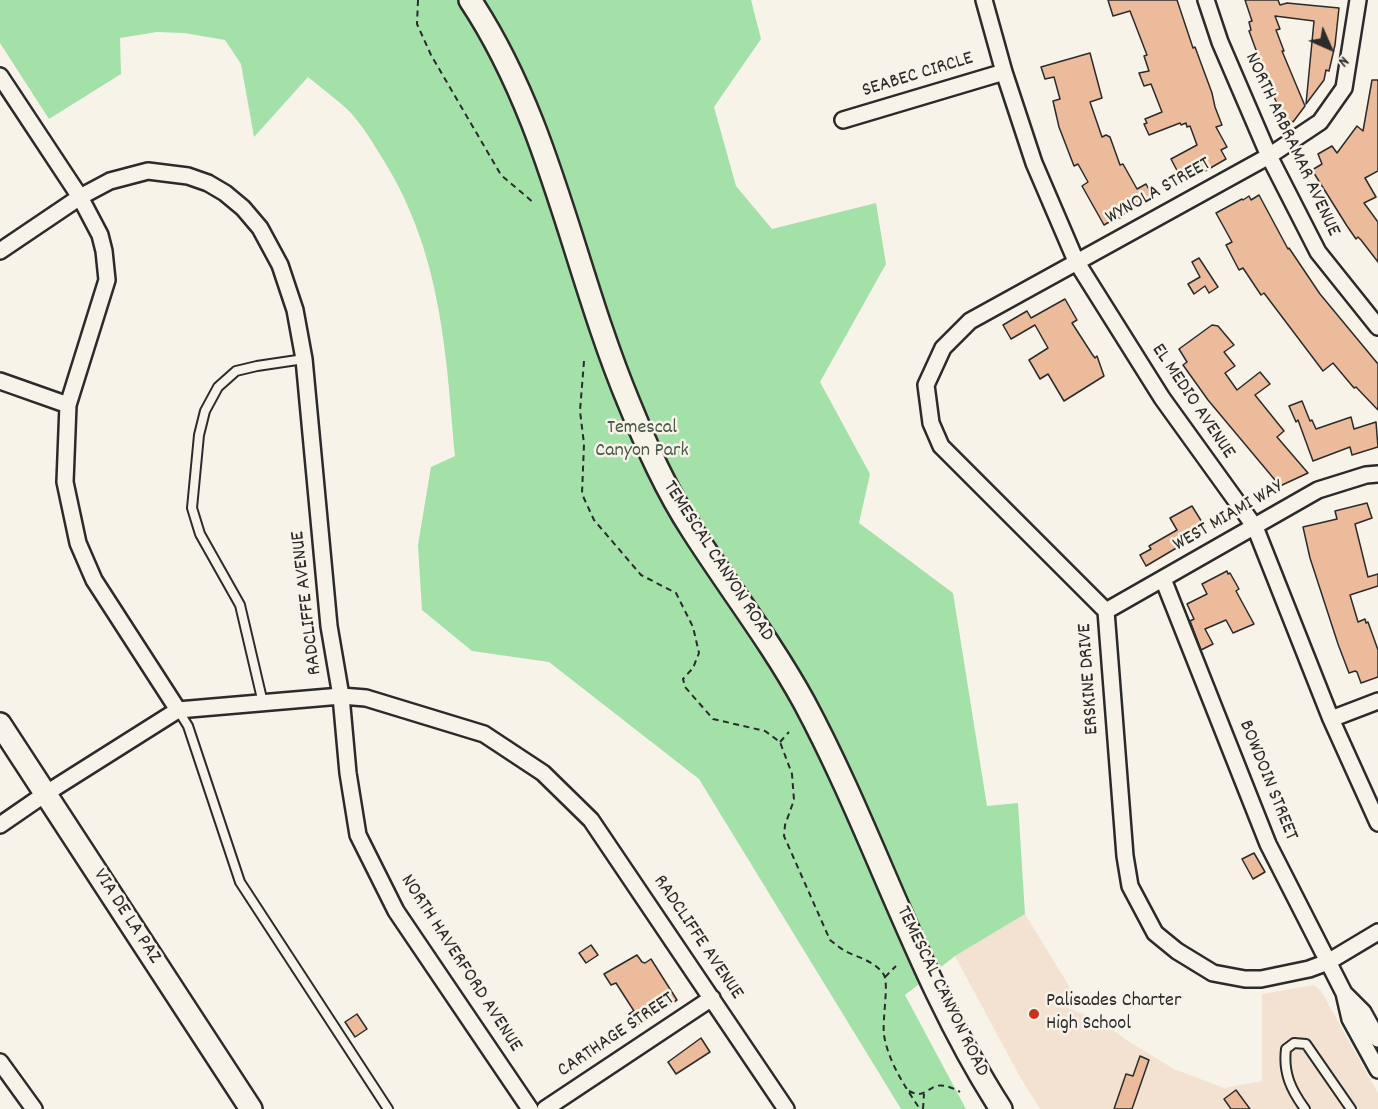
<!DOCTYPE html>
<style>
body{margin:0}
#map{position:relative;width:1378px;height:1109px;overflow:hidden;background:#f7f3e8;font-family:Dekko,sans-serif}
canvas{display:block}
.north{position:absolute;left:1300px;top:18px;width:60px;height:60px;-webkit-text-stroke:4px #f7f3e8;paint-order:stroke;rotate:135deg;font-size:16px;font-weight:700;line-height:24px;text-align:center;color:#2b2b2b}
.north::after{content:'';display:block;margin:auto;width:21px;height:27px;background:#2b2b2b;clip-path:polygon(50% 0,100% 100%,50% 72%,0 100%)}
</style>
<div id="map">
<canvas width="1378" height="1109"></canvas>
<div class="north">N</div>
</div>
<script>
const context = document.querySelector('canvas').getContext('2d');
context.lineJoin = 'round';
function fillPath(path, color) {
  context.fillStyle = color;
  context.fill(path, 'evenodd');
}
function stroke(path, color, width, dash) {
  context.strokeStyle = color;
  context.lineWidth = width;
  context.lineCap = dash ? 'butt' : 'round';
  context.setLineDash(dash || []);
  context.stroke(path);
}
function label(font, color, halo, rows, align = 'center') {
  context.font = font + ' Dekko,sans-serif';
  context.lineWidth = 5;
  context.setLineDash([]);
  context.textBaseline = 'middle';
  context.strokeStyle = halo;
  context.fillStyle = color;
  for (const [text, x, y, turn = 0] of rows) {
    context.save();
    context.translate(x, y);
    context.rotate((+turn || 0) * Math.PI / 180);
    context.textAlign = isNaN(turn) ? turn : align;
    if (halo) context.strokeText(text, 0, 0);
    context.fillText(text, 0, 0);
    context.restore();
  }
}
fillPath(new Path2D(`
 M1025,914L1069,986L1068,1008L1102,1022L1128,1041L1174,1069L1224,1088L1262,1081V994L1314,985L1321,991L1378,1093V1109H1040L1020,1077L955,956Z`), '#f3e2d1');
fillPath(new Path2D(`
 M0,0H751L761,39L714,107L736,186L772,229L876,203L886,264L820,382L870,474L859,523L953,593L987,806L1018,803L1025,914L955,956L905,995L966,1109H901L699,779L549,662L472,651L422,610L418,545L431,467L455,456C446,351 441,253 384,161C373,143 362,124 347,109C335,98 321,88 308,77L254,137L241,64L225,40L184,33L157,32L120,38L121,74L49,119L0,43Z`), '#a3e1a8');
const building = new Path2D(`
 M1108,0H1177L1193,48L1195,47L1212,93L1215,107L1222,125L1216,127L1227,147L1221,150L1226,159L1200,174L1197,173L1182,180L1171,159L1197,145L1190,126L1187,127L1186,123L1181,125L1180,123L1149,135L1144,124L1147,123L1145,119L1162,112L1151,84L1144,86L1139,73L1149,71L1144,56L1147,55L1130,11L1113,16Z
 M1245,0H1278L1280,5L1287,3L1339,8L1335,45L1329,71L1326,70L1324,80L1306,104L1314,21L1275,16L1280,29L1276,30L1284,51H1282L1305,106L1293,122L1286,117L1284,119L1270,88L1249,31L1251,30L1249,22L1252,21Z
 M1090,53L1102,98L1090,102L1102,137L1106,135L1110,137L1120,165L1123,164L1137,189L1146,184L1153,197L1126,212L1120,218L1118,217L1104,225L1082,186L1088,182L1078,164L1074,166L1059,127L1053,101L1060,99L1054,77L1045,79L1041,67Z
 M1372,80H1378V171L1365,178L1376,197L1364,203L1378,222V262L1361,240L1358,237L1356,239L1347,226L1312,170L1322,164L1318,154L1332,146L1337,153L1357,126L1363,131Z
 M1259,195L1288,249L1289,248L1320,294L1378,364V410L1356,387L1354,388L1333,363L1323,371L1264,293L1261,295L1243,268L1239,270L1226,245L1232,242L1216,213L1242,199L1243,200L1249,196L1251,200Z
 M1199,258L1218,287L1209,293L1205,286L1194,294L1188,284L1200,277L1192,262Z
 M1065,299L1077,320L1072,323L1092,354L1095,358L1097,356L1104,376L1064,401L1048,374L1040,379L1029,360L1048,348L1035,325L1011,339L1003,325L1027,311L1031,318Z
 M1212,325L1218,326L1234,345L1224,352L1235,366L1225,373L1237,390L1260,372L1270,384L1255,395L1284,431L1277,437L1308,473L1280,486L1208,400L1183,365L1187,362L1179,349Z
 M1302,401L1310,421L1312,420L1316,429L1351,417L1354,429L1376,422L1378,447L1352,455L1350,447L1313,461L1298,420L1296,422L1289,406Z
 M1367,503L1372,518L1355,524L1368,577L1378,574V586L1350,595L1358,622L1365,619L1366,623L1368,622L1378,650V677L1361,683L1357,672L1355,671L1349,673L1338,644L1310,558L1303,527L1337,519L1335,511Z
 M1192,506L1205,527L1194,534L1195,537L1146,566L1140,555L1151,549L1149,546L1177,530L1170,518Z
 M1227,571L1228,574L1230,573L1239,589L1236,591L1254,624L1233,633L1226,620L1205,629L1213,644L1201,650L1190,621L1194,619L1187,604L1207,594L1202,584Z
 M1254,853L1265,872L1253,879L1242,859Z
 M591,945L598,955L586,963L579,953Z
 M637,955L642,962L645,963L651,959L677,1000L634,1027L629,1018L631,1017L629,1014L634,1011L616,983L611,985L604,974Z
 M357,1014L367,1029L355,1037L345,1022Z
 M701,1038L710,1052L676,1074L668,1062Z
 M1140,1056L1149,1060L1132,1109H1114L1126,1074L1133,1076Z
 M1236,1090L1250,1109H1231L1224,1099Z`);
fillPath(building, '#ebbb9b');
stroke(building, '#2b2b2b', 1.5);
const lane = new Path2D(`
 M263,703L240,605L200,534L192,508L199,435L205,411L218,387L236,371L257,366L304,359
 M178,710L188,726L240,882L388,1109
 M1305,1109C1291,1090 1283,1073 1286,1049L1294,1043L1306,1044L1351,1109`);
const street = new Path2D(`
 M984,0L1004,72L1034,163L1076,261L1162,398L1255,527L1331,719L1378,823
 M1206,0L1220,42L1269,156L1318,252L1378,327
 M1358,0L1344,88L1320,122L1269,156L970,321L943,348L926,385L931,423L941,446L1106,611L1125,856L1130,886L1155,933L1177,951L1213,973L1245,979H1261L1309,969L1328,962L1378,932
 M0,76L80,197L100,235L104,251L107,280L68,405L65,482L78,543L94,580L178,710
 M843,120L1004,72
 M0,251L80,197L110,181L148,171L188,176L208,183L225,193L243,208L260,228L280,265L295,310L304,359L329,626L341,696L348,773L358,835L396,911L530,1109
 M0,381L68,405
 M1163,579L1268,844L1344,993L1350,1019L1378,1070
 M1106,611L1318,490L1366,475L1378,474
 M1331,719L1378,701
 M0,825L45,794L178,710L341,696L366,698L484,734L543,773L591,820L786,1109
 M1344,993L1363,1012L1378,1039
 M0,1062L34,1109
 M545,1109L712,998`);
const secondary = new Path2D(`
 M470,0C551,122 573,269 629,403C647,447 666,490 692,530C729,588 771,642 804,702C875,834 919,982 1001,1109
 M0,724L251,1109`);
stroke(lane, '#2b2b2b', 12);
stroke(street, '#2b2b2b', 20);
stroke(secondary, '#2b2b2b', 26);
stroke(new Path2D(`
 M418,0L417,24L431,55L501,175L534,203
 M584,361L580,411L584,444L582,494L594,520L641,575L676,593L693,627L699,653L693,668L683,679L685,687L713,719L765,731L780,742L792,774L794,800L785,825L784,836L830,940C835,944 840,948 845,951C859,958 875,961 884,975C889,984 882,1020 884,1035C888,1061 905,1087 920,1109
 M780,742L789,732
 M885,977L896,966
 M909,1091C922,1098 925,1091 936,1086C944,1084 953,1088 960,1092
 M923,1109L924,1094`), '#2b2b2b', 2, [6, 4.5]);
stroke(lane, '#f7f3e8', 8);
stroke(street, '#f7f3e8', 15);
stroke(secondary, '#f7f3e8', 21);
for (const [x, y, r, color] of [
 [1034,1014,6,"#c8321e"]
]) {
  const dot = new Path2D();
  dot.arc(x, y, r, 0, 2 * Math.PI);
  context.fillStyle = color;
  context.fill(dot);
  stroke(dot, '#f7f3e8', 2);
}
label('20px', '#2b2b2b', '#f7f3e8', [
 ["SEABEC CIRCLE",918,76,-17],
 ["NORTH ARBRAMAR AVENUE",1291,145,65],
 ["WYNOLA STREET",1159,192,-29],
 ["EL MEDIO AVENUE",1192,402,56],
 ["WEST MIAMI WAY",1229,517,-30],
 ["TEMESCAL CANYON ROAD",717,562,57],
 ["RADCLIFFE AVENUE",308,603,-97],
 ["ERSKINE DRIVE",1090,679,-94],
 ["BOWDOIN STREET",1267,781,68],
 ["VIA DE LA PAZ",126,917,57],
 ["RADCLIFFE AVENUE",697,938,56],
 ["NORTH HAVERFORD AVENUE",460,964,57],
 ["TEMESCAL CANYON ROAD",941,992,64],
 ["CARTHAGE STREET",617,1036,-34]
]);
label('20px', '#49584a', '#f7f3e8', [
 ["Temescal",642,429],
 ["Canyon Park",642,452]
]);
label('20px', '#2b2b2b', '#f7f3e8', [
 ["Palisades Charter",1046,1002],
 ["High School",1046,1025]
], 'left');
</script>
